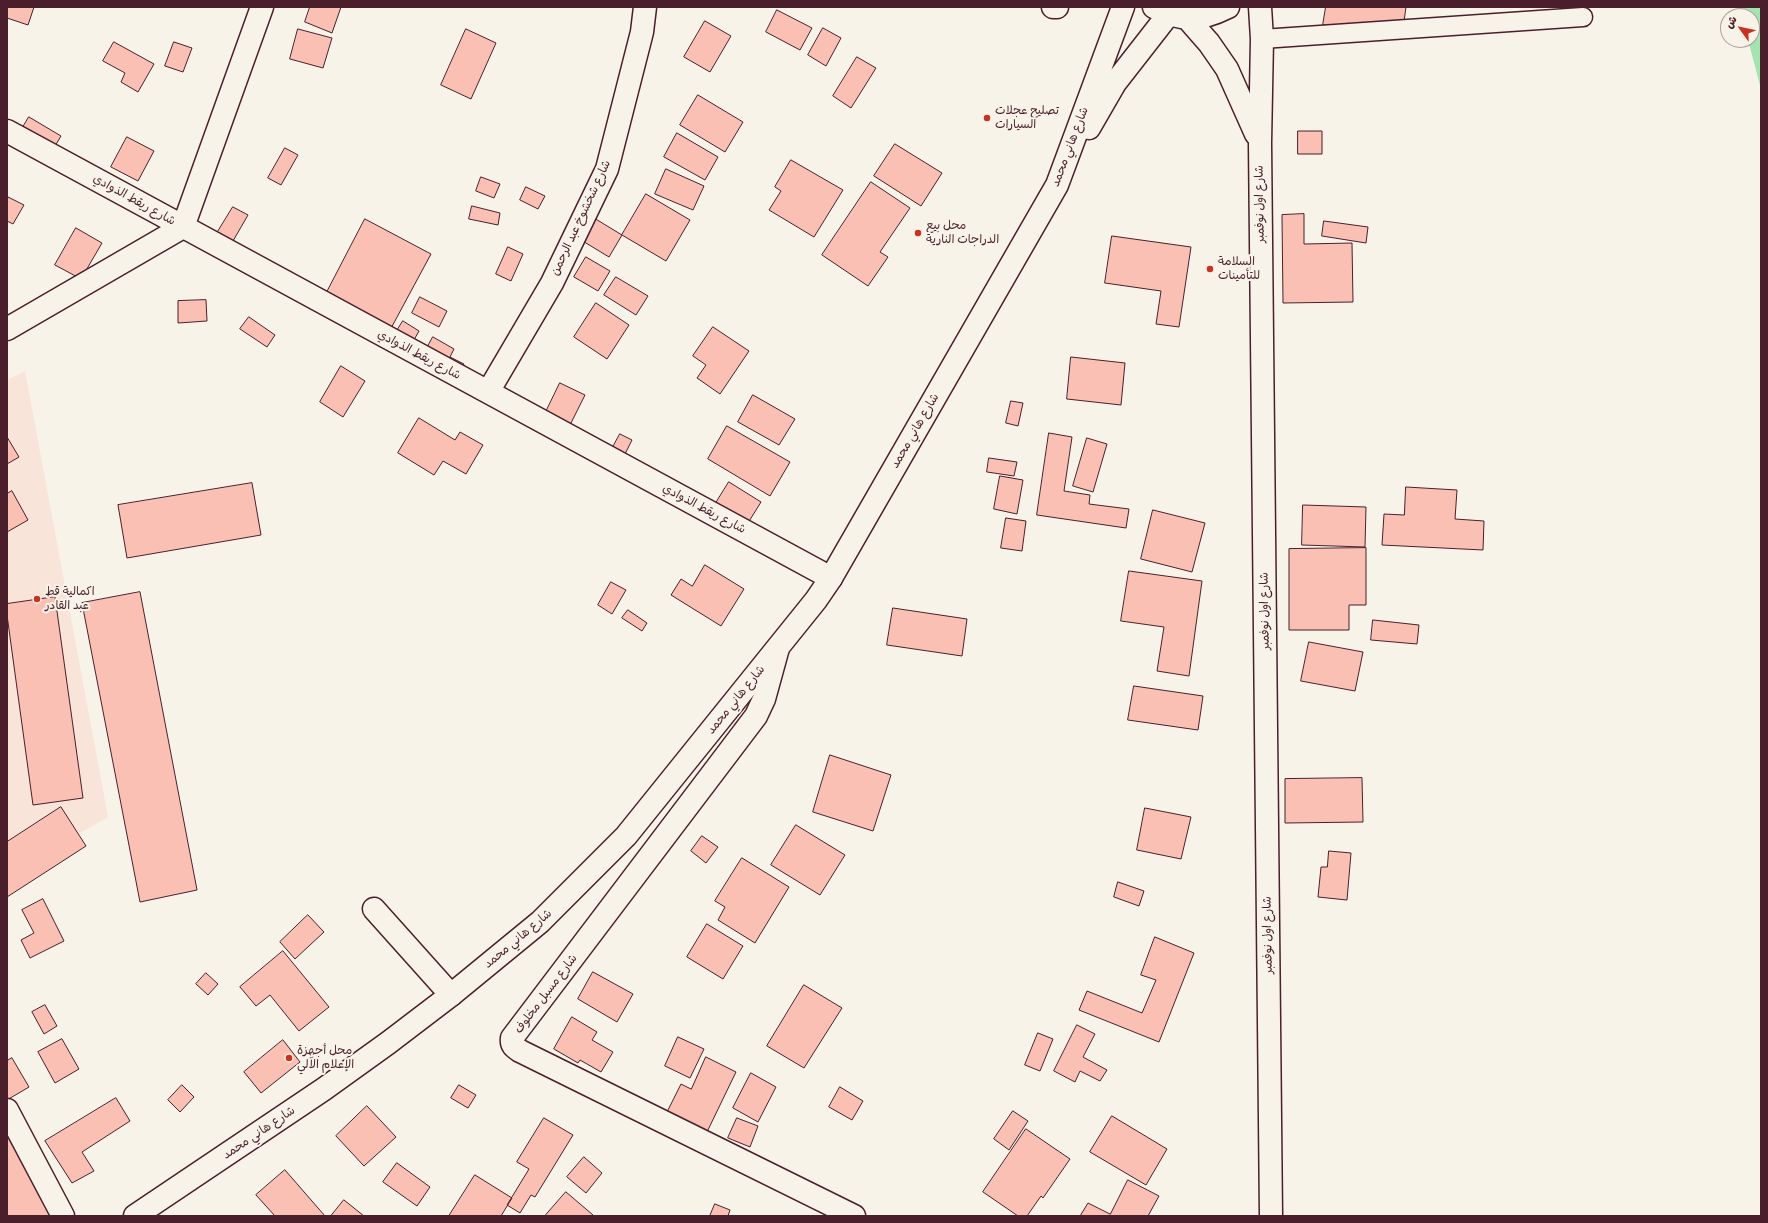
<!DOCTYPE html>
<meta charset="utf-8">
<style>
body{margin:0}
#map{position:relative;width:1768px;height:1223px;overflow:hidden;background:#f7f3e8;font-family:"Patrick Hand","Playpen Sans Arabic",sans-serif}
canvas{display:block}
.frame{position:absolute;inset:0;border:8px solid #4a1f2b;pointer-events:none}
.north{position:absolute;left:1720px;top:8px;width:40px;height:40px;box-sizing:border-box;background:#f7f3e8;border:1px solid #b29e9c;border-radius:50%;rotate:303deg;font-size:11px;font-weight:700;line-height:16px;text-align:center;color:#4a1f2b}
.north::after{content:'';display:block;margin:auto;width:14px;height:18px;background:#c8321e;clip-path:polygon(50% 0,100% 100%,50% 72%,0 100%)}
</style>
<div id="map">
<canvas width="1768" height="1223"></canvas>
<div class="frame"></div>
<div class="north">ش</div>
</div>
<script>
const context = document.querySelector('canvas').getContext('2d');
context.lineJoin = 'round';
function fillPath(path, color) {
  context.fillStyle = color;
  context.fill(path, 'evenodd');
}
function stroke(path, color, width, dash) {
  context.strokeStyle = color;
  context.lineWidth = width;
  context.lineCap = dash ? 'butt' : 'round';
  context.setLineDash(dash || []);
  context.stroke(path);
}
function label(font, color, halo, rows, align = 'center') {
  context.font = font + ' "Patrick Hand","Playpen Sans Arabic",sans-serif';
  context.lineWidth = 4;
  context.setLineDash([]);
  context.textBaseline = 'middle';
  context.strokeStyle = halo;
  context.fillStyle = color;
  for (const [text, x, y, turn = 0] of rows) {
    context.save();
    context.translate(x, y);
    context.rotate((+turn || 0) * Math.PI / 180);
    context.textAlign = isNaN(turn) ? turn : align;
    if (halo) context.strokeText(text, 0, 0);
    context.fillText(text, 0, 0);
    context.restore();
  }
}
fillPath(new Path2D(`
 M25,371L108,817L7,875V380Z`), '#f8e4d8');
fillPath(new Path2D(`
 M1739,7H1761V89L1748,40H1752V16H1742Z`), '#a3e5ae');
const building = new Path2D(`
 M7,7H34L28,25L7,18Z
 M310,7H341L332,33L305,22Z
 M1326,7H1406L1402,36L1323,25Z
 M777,10L812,28L800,50L766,32Z
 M705,21L731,36L710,72L684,57Z
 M823,28L841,38L826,66L808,55Z
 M298,29L332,38L323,68L290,59Z
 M466,29L496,43L471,99L441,85Z
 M114,42L154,64L138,92L121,82L125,73L103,61Z
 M174,42L192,48L183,72L165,66Z
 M857,57L876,68L851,108L833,96Z
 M698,95L743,122L725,152L680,125Z
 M29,117L61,136L48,158L16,139Z
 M1298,131H1322V154H1298Z
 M677,133L718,157L705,180L664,157Z
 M127,137L154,151L138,181L111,167Z
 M895,144L942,173L921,206L874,176Z
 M285,148L298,155L281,185L268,178Z
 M791,160L843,190L814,237L769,210L781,191L775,187Z
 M666,169L704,186L693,210L655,194Z
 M481,177L500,184L494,198L476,191Z
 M871,182L910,208L880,252L888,257L868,286L822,255Z
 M526,187L545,196L538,209L520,200Z
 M646,194L690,220L666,261L622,235Z
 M8,197L24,205L13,224L7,221Z
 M472,206L500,213L498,225L469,219Z
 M233,207L248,215L222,260L206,251Z
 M1304,214V244L1352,243L1353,302L1283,303L1282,215Z
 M594,218L622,235L609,257L581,240Z
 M365,219L431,254L382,345L326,294Z
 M1324,221L1368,227L1366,243L1322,236Z
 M76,228L102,243L81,279L55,265Z
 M1112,236L1191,247L1179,327L1156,324L1161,291L1105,283Z
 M508,247L523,254L511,281L496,274Z
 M586,257L610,271L598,291L574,277Z
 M616,277L648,296L636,315L604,295Z
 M420,297L447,311L439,327L412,313Z
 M206,300L207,321L178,323V301Z
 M596,303L629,325L607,359L574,337Z
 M249,317L275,335L267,347L240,329Z
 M403,321L419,331L405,356L387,347Z
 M713,327L749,351L720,394L697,378L706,365L693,356Z
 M433,337L454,349L450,357L464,364L455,381L420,361Z
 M1071,357L1125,363L1121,405L1067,399Z
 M341,366L365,381L343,417L320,402Z
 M560,383L585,395L567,431L543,418Z
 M753,395L795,419L779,445L738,422Z
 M1011,401L1023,403L1018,426L1006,423Z
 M419,418L455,440L460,432L483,445L466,474L443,461L434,475L398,453Z
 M727,426L790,462L770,496L708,459Z
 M1049,433L1072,437L1064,491L1090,495L1089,504L1129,509L1126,528L1037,515Z
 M620,434L632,440L618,468L605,462Z
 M7,437L19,457L7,464Z
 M1087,438L1107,444L1093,492L1073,486Z
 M989,458L1017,462L1014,476L987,472Z
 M1000,476L1023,480L1017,514L994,509Z
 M729,482L761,502L743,531L711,511Z
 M252,483L261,535L127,558L118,505Z
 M1406,487L1457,490L1455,519L1484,521L1483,550L1382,545L1384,514L1404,515Z
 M12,491L28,520L7,532V494Z
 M1303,505L1366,507L1365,547L1302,545Z
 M1153,510L1205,523L1192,572L1141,559Z
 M1006,518L1026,521L1022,551L1001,548Z
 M1366,548V605H1349V630H1289V549Z
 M705,565L744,589L721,626L671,595L681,579L692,586Z
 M1129,571L1202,581L1189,676L1157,671L1164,627L1121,621Z
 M611,582L626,590L612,614L598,605Z
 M140,592L197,890L140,902L82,603Z
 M55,597L83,798L33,805L7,615V604Z
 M893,608L967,619L962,656L887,645Z
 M628,610L647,623L642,631L622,618Z
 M1373,620L1419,625L1417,644L1371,640Z
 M1309,642L1363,652L1355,691L1301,681Z
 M1134,686L1203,696L1198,730L1128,720Z
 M830,755L891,775L873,831L813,812Z
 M1362,778L1363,822L1285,823V779Z
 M61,807L86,846L7,897V842Z
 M1145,808L1191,817L1181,859L1137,850Z
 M796,825L845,855L820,895L771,865Z
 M702,836L718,847L706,863L691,851Z
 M1329,851L1351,853L1347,900L1318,897L1321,867H1327Z
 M742,858L789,887L755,943L718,920L725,907L715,901Z
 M1118,882L1144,891L1139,906L1114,897Z
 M43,899L64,941L30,958L21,940L34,933L22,910Z
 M308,915L324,932L295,959L280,942Z
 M707,924L743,946L723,979L687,957Z
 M1155,937L1194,953L1159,1042L1079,1010L1087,991L1142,1013L1156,980L1141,975Z
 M283,951L329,1007L299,1031L270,995L256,1006L240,987Z
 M593,972L633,994L617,1022L578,999Z
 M206,973L218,984L208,995L196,984Z
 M804,985L842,1008L804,1068L767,1046Z
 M45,1005L57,1026L44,1034L32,1012Z
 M572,1017L597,1032L592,1040L613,1052L601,1072L580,1060L578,1063L554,1049Z
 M1077,1025L1095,1034L1083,1057L1107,1070L1100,1081L1080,1071L1075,1082L1054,1071Z
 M1038,1033L1053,1039L1040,1071L1025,1065Z
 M678,1037L704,1049L690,1078L665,1066Z
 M62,1039L79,1069L55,1083L38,1052Z
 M283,1040L300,1062L261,1093L244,1072Z
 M706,1057L736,1072L706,1134L666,1114L681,1084L691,1089Z
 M12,1058L29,1087L7,1100V1061Z
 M751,1073L776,1087L758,1122L733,1108Z
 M182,1085L194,1097L180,1112L168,1100Z
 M459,1085L476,1095L468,1108L451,1098Z
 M840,1087L863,1101L852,1120L829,1107Z
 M116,1098L130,1121L82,1152L94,1171L72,1183L45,1141Z
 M367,1106L396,1137L364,1166L336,1136Z
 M1013,1111L1028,1121L1009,1150L994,1139Z
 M1112,1116L1167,1149L1146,1185L1090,1152Z
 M544,1118L573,1135L535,1197L531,1195L520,1213L507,1205L529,1169L517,1162Z
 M737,1118L758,1126L750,1147L728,1138Z
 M7,1126L53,1216H7Z
 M1026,1129L1070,1159L1043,1198L1041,1196L1027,1216H1018L983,1192Z
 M584,1157L602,1173L586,1193L567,1177Z
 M397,1163L430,1187L417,1206L383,1182Z
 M285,1170L325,1216H275L256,1195Z
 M475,1175L512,1198L501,1216H449Z
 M1128,1180L1159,1196L1148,1216H1080L1088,1203L1110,1214Z
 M566,1192L593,1215L592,1216H545Z
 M344,1200L364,1216H331Z
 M715,1204L730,1210L728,1216H710Z`);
fillPath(building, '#fac0b3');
stroke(building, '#4a1f2b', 1);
const lane = new Path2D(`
 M1262,39L1583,17`);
const street = new Path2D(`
 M1053,7H1057
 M7,131L831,578
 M7,329L183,227L262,7
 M488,392L552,283L607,169L642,32L645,7
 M778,648L764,699L756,716L512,1038C511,1045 514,1047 520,1051L854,1216
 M374,909L451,995
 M7,1110L63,1216`);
const secondary = new Path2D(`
 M1154,7C1182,22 1200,21 1228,7
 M1260,7L1262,39L1260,143L1271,1216
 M1188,19L1209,43L1227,69L1256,134
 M1089,128L1115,83L1168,15
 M135,1216L324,1089L388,1043L451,995L540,922L626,836L816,600L831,578L1057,185L1123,7`);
stroke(lane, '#4a1f2b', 21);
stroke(street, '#4a1f2b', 25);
stroke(secondary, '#4a1f2b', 25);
stroke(lane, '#f7f3e8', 18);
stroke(street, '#f7f3e8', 22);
stroke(secondary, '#f7f3e8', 22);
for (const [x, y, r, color] of [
 [987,118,4,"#c8321e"],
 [918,233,4,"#c8321e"],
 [1210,269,4,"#c8321e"],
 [37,599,4,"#c8321e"],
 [289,1058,4,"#c8321e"]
]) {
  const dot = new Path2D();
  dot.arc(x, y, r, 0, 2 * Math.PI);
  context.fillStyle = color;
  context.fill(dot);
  stroke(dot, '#f7f3e8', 1.5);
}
label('12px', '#4a1f2b', '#f7f3e8', [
 ["تصليح عجلات",995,111],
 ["السيارات",995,125],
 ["محل بيع",926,226],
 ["الدراجات النارية",926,240],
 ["السلامة",1218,262],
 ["للتأمينات",1218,276],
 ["اكمالية قط",45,592],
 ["عبد القادر",45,606],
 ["محل أجهزة",297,1051],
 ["الإعلام الآلي",297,1065]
], 'left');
label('12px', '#4a1f2b', '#f7f3e8', [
 ["شارع هاني محمد",1070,147,-69],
 ["شارع ريقط الذوادي",134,200,29],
 ["شارع اول نوفمبر",1260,204,-91],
 ["شارع شخشوخ عبد الرحمن",581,218,-65],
 ["شارع ريقط الذوادي",419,355,28],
 ["شارع هاني محمد",915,431,-60],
 ["شارع ريقط الذوادي",704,509,28],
 ["شارع اول نوفمبر",1265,611,-91],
 ["شارع هاني محمد",736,700,-51],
 ["شارع اول نوفمبر",1268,935,-91],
 ["شارع هاني محمد",518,939,-40],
 ["شارع مسبل مخلوف",546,994,-53],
 ["شارع هاني محمد",259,1133,-34]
]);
</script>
